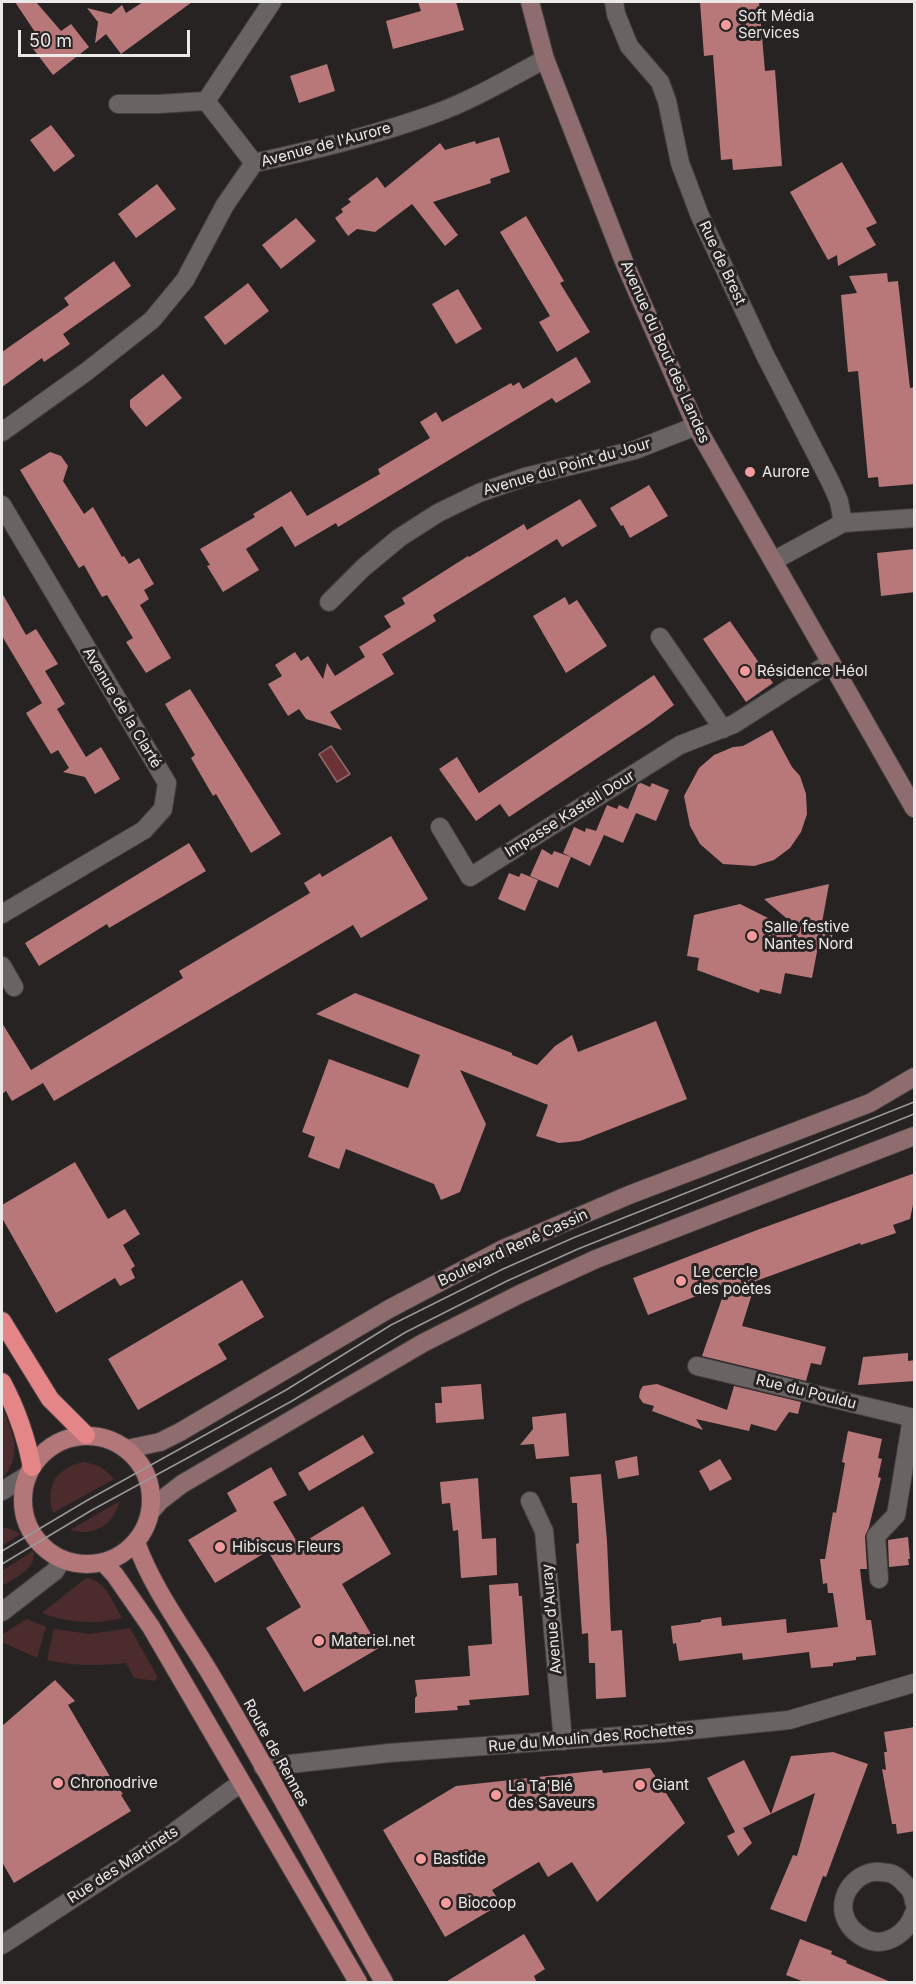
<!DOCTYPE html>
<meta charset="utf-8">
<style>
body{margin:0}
#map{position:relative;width:916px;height:1984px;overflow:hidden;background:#282323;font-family:Inter,sans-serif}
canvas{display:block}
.frame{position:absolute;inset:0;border:3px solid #ece9e9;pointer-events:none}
.scale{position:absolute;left:18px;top:30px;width:172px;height:27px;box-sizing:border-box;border:3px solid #ece9e9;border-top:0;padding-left:8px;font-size:18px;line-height:21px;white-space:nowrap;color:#ece9e9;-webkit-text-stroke:4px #282323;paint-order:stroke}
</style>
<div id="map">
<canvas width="916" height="1984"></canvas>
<div class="frame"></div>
<div class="scale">50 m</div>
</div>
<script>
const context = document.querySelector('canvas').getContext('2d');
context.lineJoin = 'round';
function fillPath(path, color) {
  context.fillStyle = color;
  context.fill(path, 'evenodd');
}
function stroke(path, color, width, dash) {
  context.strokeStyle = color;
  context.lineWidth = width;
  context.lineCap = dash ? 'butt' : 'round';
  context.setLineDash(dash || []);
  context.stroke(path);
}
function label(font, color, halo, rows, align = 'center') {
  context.font = font + ' Inter,sans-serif';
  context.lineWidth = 6;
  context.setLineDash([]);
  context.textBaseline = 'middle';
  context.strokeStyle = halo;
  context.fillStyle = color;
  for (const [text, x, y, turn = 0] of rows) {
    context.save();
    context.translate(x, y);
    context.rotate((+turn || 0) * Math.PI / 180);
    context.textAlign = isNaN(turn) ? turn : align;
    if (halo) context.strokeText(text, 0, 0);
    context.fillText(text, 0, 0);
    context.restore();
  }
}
fillPath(new Path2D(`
 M2,1407C13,1434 24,1454 2,1479Z
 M84,1462C98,1465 105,1468 114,1479L53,1513C45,1485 56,1468 84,1462Z
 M120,1501C113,1525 95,1537 70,1530Z
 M2,1527L14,1530L20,1534L2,1546Z
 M33,1551C38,1568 16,1577 4,1585L2,1582V1571Z
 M86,1578C105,1579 113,1603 122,1618C96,1625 67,1623 42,1613Z
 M26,1619L46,1627L37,1658L2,1642V1635Z
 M130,1628L157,1676L156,1681L134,1678L126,1663C99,1666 74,1666 47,1660L54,1629L90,1634Z`), '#4c2b2c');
const water = new Path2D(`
 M331,746L350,774L337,782L319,754Z`);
fillPath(water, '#6b3335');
stroke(water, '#926a6b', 1.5);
fillPath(new Path2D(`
 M15,2H36L61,31L71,24L89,47L53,75L28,42L37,35Z
 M143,2H192L121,54L106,34L95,43L98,22L87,8L111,14L122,5L126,13Z
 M418,2H456L464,30L393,49L386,21L421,11Z
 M700,2H759L765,71L775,70L782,166L733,170L732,159L721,160L713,55L704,56Z
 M327,64L335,91L299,103L290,76Z
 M51,125L75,156L54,172L30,140Z
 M499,137L510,172L490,179L491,183L433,202L458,235L445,246L412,204L375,232L357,229L348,236L335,218L343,212L341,209L351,202L348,199L377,177L385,188L440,143L445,150L475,141L476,144Z
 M842,162L877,223L866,228L876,245L838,266L837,255L828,260L790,192Z
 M157,184L176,209L136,238L118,214Z
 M526,216L564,281L560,283L590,332L557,352L539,322L550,316L500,232Z
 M296,218L316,241L281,269L262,245Z
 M114,261L131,286L63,334L70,344L44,362L42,358L2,387V352L69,305L64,298Z
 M887,273L888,282L898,281L910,388L915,387V484L879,487L878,477L868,478L858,371L848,372L841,295L857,293L849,276Z
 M248,283L269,311L225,345L204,317Z
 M458,289L482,329L456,344L432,304Z
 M576,357L591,382L556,403L552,398L338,527L336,523L295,547L282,526L246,549L259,570L223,592L207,566L210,565L200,549L255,517L253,514L291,491L307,516L380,474L378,469L430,438L420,422L436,412L442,422L511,383L513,386L519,382L523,389Z
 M163,374L182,398L146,427L130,407V400Z
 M50,452L61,456L68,466L63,481L84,514L93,507L122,557L124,556L129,564L139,558L154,584L144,590L149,599L140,605L171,658L146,673L126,642L133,638L107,595L102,597L84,565L79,568L20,470Z
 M649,485L668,516L630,538L623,525L621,526L610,508Z
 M580,499L597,526L562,547L557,539L433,615L436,621L382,654L394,674L330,712L342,730L306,719L299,709L288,716L268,684L282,676L275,665L295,652L301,661L308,656L323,679L327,663L335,676L365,657L359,647L391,627L384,616L405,604L402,598L468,556L469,557L524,524L527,530Z
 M915,549V592L881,596L877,553Z
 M2,593L26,635L36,629L58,664L45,671L65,704L57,709L86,757L101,747L120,779L95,794L85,777L63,772L69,768L58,750L51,754L26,713L42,703L2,636Z
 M565,597L569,605L577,600L607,646L566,673L533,616Z
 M730,621L773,683L746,702L703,639Z
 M654,675L674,705L650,723L509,817L500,804L476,821L439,769L457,757L479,793Z
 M190,689L281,834L251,853L216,794L213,796L191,758L195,755L165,704Z
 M772,730L792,767L800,776L806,794L807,814L801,832L790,848L774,860L754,866L723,864L700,844L690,826L684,796L699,768L714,755L733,747L743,746Z
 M641,783L650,787L652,783L669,790L656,821L636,813L623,843L604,835L590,866L563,853L574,827L585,832L586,828L596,831L607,805L617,809L619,805L628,809L638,784Z
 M391,836L428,899L361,938L353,925L54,1101L43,1083L12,1101L6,1091L2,1094V1023L31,1070L183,978L179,971L310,893L304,883L320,873L322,877Z
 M189,843L206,871L109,928L107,924L39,966L25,943Z
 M542,849L552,855L554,851L571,857L558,888L530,876Z
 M509,873L519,877L521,873L538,880L525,911L498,899Z
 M829,884L822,923L834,925L831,943L819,941L812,978L785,973L781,994L760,989L759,993L697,970L699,958L687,956L694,915L740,904L796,932L799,929L764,899Z
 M355,993L512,1053V1055L537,1065L555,1046L572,1035L578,1052L656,1021L687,1099L580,1141L559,1143L536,1136L548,1105L460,1070L486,1124L460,1192L441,1200L434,1184L346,1149L339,1169L308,1157L315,1137L302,1132L329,1059L408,1088L420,1055L316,1014Z
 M75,1162L108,1219L125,1209L140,1234L123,1245L135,1266L131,1269L135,1278L120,1286L115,1278L56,1313L2,1218V1205Z
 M915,1173V1195L910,1219L893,1225L896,1233L861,1245L860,1243L756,1281L742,1326L826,1347L821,1365L811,1363L806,1381L702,1356L727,1284L648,1315L633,1278L757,1230Z
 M242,1280L264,1317L218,1344L227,1359L138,1410L108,1359Z
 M908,1353V1361L915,1360V1381L858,1385L863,1357Z
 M481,1384L484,1419L436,1423L435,1403H442L441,1387Z
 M657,1384L727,1410L734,1386L801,1402L798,1414L789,1412L776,1431L751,1424L749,1431L696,1419L703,1430L652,1411L654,1406L643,1403L639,1397L640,1391L643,1386Z
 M566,1413L569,1456L536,1459L534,1444L520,1445L533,1429L532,1417Z
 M848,1431L882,1439L878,1458L882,1459L878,1477L881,1478L869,1527L865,1536L867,1569H860L866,1620H871L876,1655L856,1657V1660L833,1663V1666L811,1668L809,1652L743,1660L742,1653L679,1661L676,1643L673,1644L671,1626L701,1622V1620L721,1617L722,1626L786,1619L787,1633L838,1627L833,1593H828L827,1583L823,1584L820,1559H825L833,1512L836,1513L845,1463L842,1462Z
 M363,1435L374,1453L309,1491L298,1473Z
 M637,1456L639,1475L618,1479L615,1461Z
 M720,1459L732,1479L710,1491L699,1471Z
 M271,1467L287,1495L273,1502L299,1545L363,1506L391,1554L342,1584L379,1648L304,1692L266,1628L301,1607L268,1551L215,1583L188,1540L237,1511L227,1493Z
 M601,1474L607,1541L611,1631L622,1630L626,1697L596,1699L595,1663H589L588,1633L582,1634L576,1544L579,1543L577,1503H572L570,1477Z
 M478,1478L482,1539L496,1538L497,1575L461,1578L458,1530L453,1531L450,1503L442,1504L440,1482Z
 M908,1537L910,1559H908L909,1565L889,1567L888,1540Z
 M518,1583L519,1596H522L529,1695L469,1700L470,1705L457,1706L458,1710L415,1713V1698L417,1696L415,1680L470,1676L468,1646L492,1644L489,1585Z
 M55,1680L75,1701L68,1705L112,1780L123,1794L121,1795L131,1811L14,1883L2,1862V1726Z
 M915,1727V1831L897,1834L896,1824H892L882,1769L886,1770L884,1752H887L884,1732Z
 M833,1752L868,1764L826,1877L823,1876L806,1922L770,1909L793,1855L797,1856L815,1793L771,1814L791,1756Z
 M744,1760L771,1814L743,1828L752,1843L738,1856L727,1836L737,1831L735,1832L707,1778Z
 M650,1768L685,1823L597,1902L572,1862L548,1877L539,1862L492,1890L501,1904L445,1937L383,1830L456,1786L602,1770L603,1773Z
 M524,1934L545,1969L534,1976L537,1983H444Z
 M800,1939L832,1951L831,1954L847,1961L846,1963L893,1983H807L786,1975Z`), '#b87879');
const street = new Path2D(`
 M614,2L616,14L629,46L660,82L667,101L680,163L700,216L765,355L830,481L839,501L843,523
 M118,104H158L206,101
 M254,163L206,101L272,2
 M2,432L86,372L152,320L185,280L225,205L254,163C314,150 373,136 431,115C471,101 508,79 545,59
 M2,505L167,783L163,809L144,830L2,914
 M773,561L843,523L914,518
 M329,602L363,568L399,538L438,513L479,493L525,477L635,450L696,426
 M660,637L723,729
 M440,827L470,877L680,745L734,724L831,662
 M2,966L14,987
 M697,1366L914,1418
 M2,1491L28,1475
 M530,1501L544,1531L563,1741
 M879,1579L876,1536L896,1515L912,1418
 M2,1612L55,1571L62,1559
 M263,1767L389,1753L662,1733L789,1720L914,1683
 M914,1902C913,1891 909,1888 901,1880C894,1873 890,1873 880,1872C859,1870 839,1892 844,1914C847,1925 855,1933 864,1938C885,1950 908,1932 914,1913
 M2,1945L169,1836L231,1790L242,1784`);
const secondary = new Path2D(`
 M530,2L545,59L625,264L696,426L914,808
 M127,1449L160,1442L180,1432L389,1309L503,1249L629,1195L870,1103L914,1077
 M151,1511L160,1501L182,1484L423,1343L520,1294L596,1259L914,1136`);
const primary = new Path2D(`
 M23 1500a64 64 0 1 1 128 0a64 64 0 1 1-128 0Z
 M136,1542C152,1589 189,1637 214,1680C273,1779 327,1882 384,1982
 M103,1562L115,1575L151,1627L358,1982`);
const highway = new Path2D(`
 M2,1321L50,1399L86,1435
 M2,1382C17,1410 26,1436 32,1467`);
stroke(street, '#464141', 20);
stroke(secondary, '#464141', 20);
stroke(primary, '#464141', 20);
stroke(highway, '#464141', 20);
stroke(street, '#6a6363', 18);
stroke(secondary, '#8f6d6e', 18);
stroke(primary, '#b37779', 18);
stroke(highway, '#e48587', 18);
stroke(new Path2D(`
 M2,1551L86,1501L286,1390L391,1325L503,1269L573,1238L914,1102
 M2,1564L92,1510L292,1401L406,1332L507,1281L578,1249L914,1114`), '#9b9898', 1.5);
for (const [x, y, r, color] of [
 [726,25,6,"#f59b9d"],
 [750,472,6,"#f59b9d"],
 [745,671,6,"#f59b9d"],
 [752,936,6,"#f59b9d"],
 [681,1281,6,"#f59b9d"],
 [220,1547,6,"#f59b9d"],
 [319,1641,6,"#f59b9d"],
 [58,1783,6,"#f59b9d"],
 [640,1785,6,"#f59b9d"],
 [496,1795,6,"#f59b9d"],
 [421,1859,6,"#f59b9d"],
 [446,1903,6,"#f59b9d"]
]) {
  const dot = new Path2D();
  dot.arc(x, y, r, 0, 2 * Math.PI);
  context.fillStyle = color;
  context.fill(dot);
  stroke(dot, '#282323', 2);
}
label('15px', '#ece9e9', '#282323', [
 ["Soft Média",738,16],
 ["Services",738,33],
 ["Aurore",762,472],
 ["Résidence Héol",757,671],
 ["Salle festive",764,927],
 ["Nantes Nord",764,944],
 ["Le cercle",693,1272],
 ["des poètes",693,1289],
 ["Hibiscus Fleurs",232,1547],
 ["Materiel.net",331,1641],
 ["Chronodrive",70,1783],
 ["Giant",652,1785],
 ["La Ta'Blé",508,1786],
 ["des Saveurs",508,1803],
 ["Bastide",433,1859],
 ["Biocoop",458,1903]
], 'left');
label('15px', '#ece9e9', '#282323', [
 ["Avenue de l'Aurore",326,145,-15],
 ["Rue de Brest",722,263,65],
 ["Avenue du Bout des Landes",665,352,66],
 ["Avenue du Point du Jour",567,467,-16],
 ["Avenue de la Clarté",122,708,59],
 ["Impasse Kastell Dour",570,814,-32],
 ["Boulevard René Cassin",513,1248,-25],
 ["Rue du Pouldu",806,1392,14],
 ["Avenue d'Auray",552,1619,-95],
 ["Rue du Moulin des Rochettes",591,1738,-5],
 ["Route de Rennes",276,1753,61],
 ["Rue des Martinets",123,1865,-33]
]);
</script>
